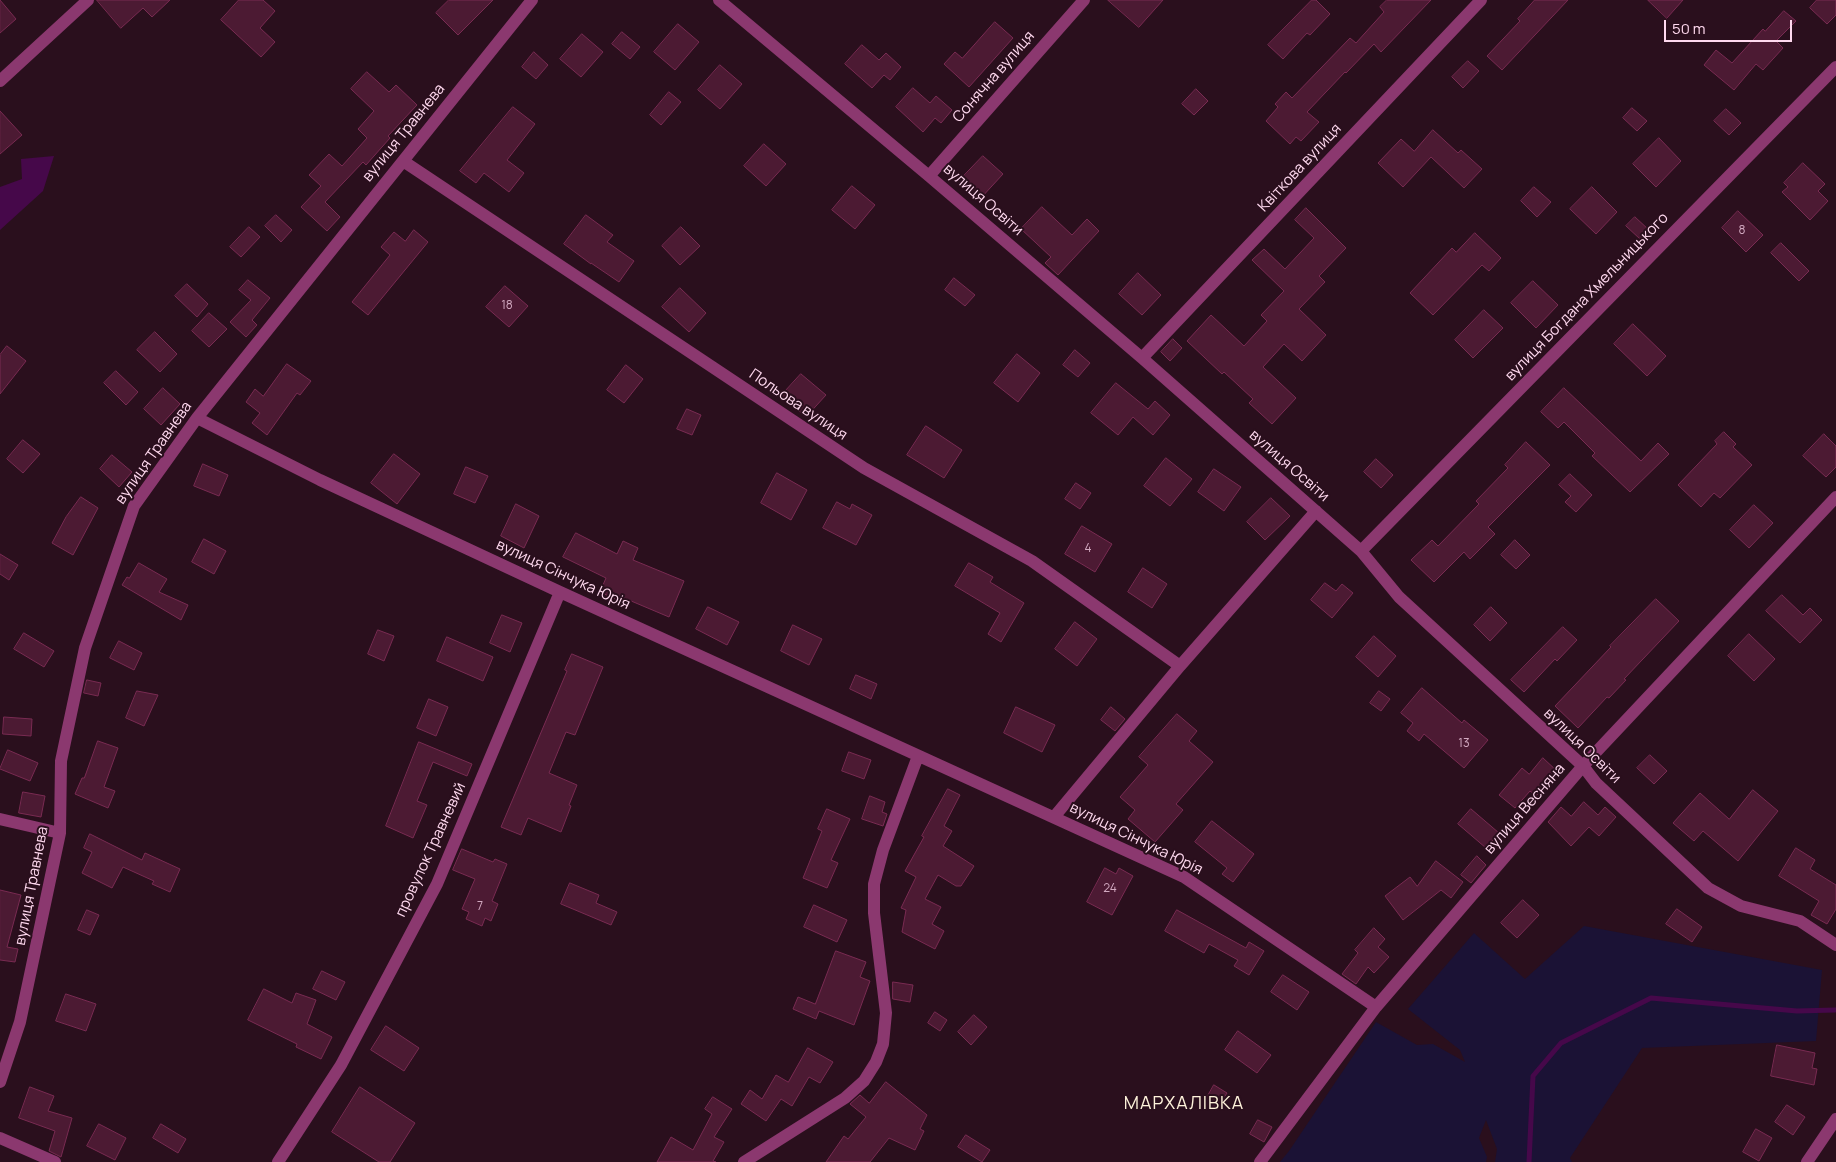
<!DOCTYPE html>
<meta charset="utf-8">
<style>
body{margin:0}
#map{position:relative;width:1836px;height:1162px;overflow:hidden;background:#2a0f1d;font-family:Manrope,sans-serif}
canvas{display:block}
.scale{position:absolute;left:1664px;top:20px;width:128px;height:22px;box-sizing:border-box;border:2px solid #ffd9ef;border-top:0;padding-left:6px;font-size:15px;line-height:18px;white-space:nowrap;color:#ffd9ef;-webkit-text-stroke:4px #2a0f1d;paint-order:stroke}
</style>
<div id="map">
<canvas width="1836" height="1162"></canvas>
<div class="scale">50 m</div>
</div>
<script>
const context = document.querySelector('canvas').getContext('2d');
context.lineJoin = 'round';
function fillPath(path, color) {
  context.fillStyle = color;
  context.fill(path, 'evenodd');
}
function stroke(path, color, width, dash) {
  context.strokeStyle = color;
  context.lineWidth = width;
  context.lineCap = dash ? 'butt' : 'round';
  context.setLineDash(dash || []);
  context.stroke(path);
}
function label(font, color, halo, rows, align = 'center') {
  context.font = font + ' Manrope,sans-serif';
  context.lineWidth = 4;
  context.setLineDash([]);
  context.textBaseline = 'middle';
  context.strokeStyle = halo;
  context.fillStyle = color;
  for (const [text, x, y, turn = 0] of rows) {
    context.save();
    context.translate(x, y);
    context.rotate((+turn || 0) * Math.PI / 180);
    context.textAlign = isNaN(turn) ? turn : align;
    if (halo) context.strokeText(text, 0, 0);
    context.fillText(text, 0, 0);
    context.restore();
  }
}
fillPath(new Path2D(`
 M1584,926L1822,970L1816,1041L1642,1048L1570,1158L1572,1162H1495L1497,1149L1486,1120L1479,1138L1487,1157L1486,1162H1280L1289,1151L1376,1022L1417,1045L1433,1044L1465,1062L1460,1050L1408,1009L1474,933L1525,979Z`), '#1b1235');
fillPath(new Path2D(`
 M54,156L43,191L0,230V187L22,179L21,159Z`), '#46084a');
stroke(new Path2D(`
 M1529,1162L1533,1076L1561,1043L1651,998L1797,1011L1835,1010`), '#46084a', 5);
const building = new Path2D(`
 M0,0L16,19L0,33Z
 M97,0H170L152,17L143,8L121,28Z
 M239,0H263L275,11L260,28L275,42L261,57L221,20Z
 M449,0H493L458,35L436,13Z
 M1108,0H1163L1139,27Z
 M1312,0H1316L1330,14L1310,35L1307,33L1283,59L1268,45Z
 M1387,0H1431L1381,52L1374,44L1346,73L1345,72L1307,112L1319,122L1301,141L1296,137L1290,144L1266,121L1278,107L1275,104L1286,92L1292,98L1350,38L1356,43L1384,12L1380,7Z
 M1535,0H1568L1502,70L1487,56L1520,21L1518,19Z
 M1648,0H1683L1667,18Z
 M1817,0H1836V15L1827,24L1810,8Z
 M1784,11L1796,21L1776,41L1783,48L1763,70L1756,64L1734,90L1704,65L1716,50L1732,63L1763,29L1765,31Z
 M995,22L1013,38L969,87L944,64L955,52L962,58Z
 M678,24L699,42L675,70L654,52Z
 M622,32L640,47L630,59L612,44Z
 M582,34L603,52L581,77L560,59Z
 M862,45L879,60L886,53L901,67L890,80L884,75L872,88L845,64Z
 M534,52L548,65L536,79L522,67Z
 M1468,61L1479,71L1463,88L1452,77Z
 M720,65L742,84L720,109L698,90Z
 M367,72L389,92L396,85L417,105L388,136L390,138L366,165L363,162L325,202L340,217L327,231L301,207L321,186L309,175L329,154L342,166L367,138L358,129L374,111L351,89Z
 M913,88L930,103L936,96L952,110L941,123L935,118L923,132L896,107Z
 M1196,89L1208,101L1194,115L1182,104Z
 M669,92L681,102L661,125L650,115Z
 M513,107L535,124L507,160L524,173L509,192L484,173L476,183L460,171Z
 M1632,108L1647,121L1637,131L1623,118Z
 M1726,109L1741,123L1729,135L1714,121Z
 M0,111L22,135L0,154Z
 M1433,130L1458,153L1461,150L1482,169L1464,188L1431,157L1403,187L1378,163L1401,139L1414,151Z
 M1659,138L1681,161L1656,187L1633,164Z
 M764,144L786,164L766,186L744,166Z
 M983,156L1003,174L980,199L960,180Z
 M1803,163L1825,184L1818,191L1828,201L1810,220L1782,192L1788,187L1784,183Z
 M852,186L875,205L855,229L832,210Z
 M1534,187L1551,202L1537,217L1521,201Z
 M1592,187L1617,212L1596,234L1570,209Z
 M1042,207L1072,235L1087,219L1099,231L1058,275L1045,263L1051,257L1021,229Z
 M1306,208L1346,248L1319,276L1325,282L1299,309L1326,335L1302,361L1284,344L1263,367L1296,398L1272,424L1249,403L1253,399L1224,372L1222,374L1187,341L1211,315L1244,346L1267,321L1261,315L1284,291L1252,260L1264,249L1285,269L1314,238L1295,220Z
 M1738,211L1763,235L1746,252L1722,228Z
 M276,215L292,230L281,242L265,226Z
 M586,215L613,235L607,242L634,261L619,282L591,263V264L564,244Z
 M1635,217L1649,230L1640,239L1626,226Z
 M249,227L260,237L241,257L230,247Z
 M681,227L700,246L680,265L662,246Z
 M414,230L428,242L368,315L352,302L390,255L381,247L394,232L405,241Z
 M1475,233L1501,258L1489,271L1482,265L1433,315L1410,293L1452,248L1456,252Z
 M1781,243L1809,271L1799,281L1771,253Z
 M1138,273L1161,295L1142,315L1119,294Z
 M954,278L975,295L965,306L945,290Z
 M248,280L270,298L252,320L257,325L246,337L230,322L251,300L239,290Z
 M1533,281L1558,305L1536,328L1511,303Z
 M187,284L208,304L197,317L175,296Z
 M505,286L528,306L509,327L486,307Z
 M680,288L706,313L689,332L662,307Z
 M1484,310L1503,328L1473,358L1455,340Z
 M209,313L227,329L209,347L192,331Z
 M1633,324L1666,356L1647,376L1614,344Z
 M155,332L177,354L160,372L137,350Z
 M1173,339L1182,348L1170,361L1161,352Z
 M7,346L26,361L0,394V355Z
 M1075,350L1090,363L1078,377L1063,365Z
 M1017,354L1040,373L1018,402L994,383Z
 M287,364L311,381L300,395L297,393L267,435L252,423L260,413L246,402L255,389L263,396Z
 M626,365L643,379L624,403L607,390Z
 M116,371L138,392L126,405L104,383Z
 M801,374L826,395L806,417L781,396Z
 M1116,383L1148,409L1155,401L1170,415L1153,435L1133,417L1118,435L1091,413Z
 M163,388L180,404L161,425L144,409Z
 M1564,388L1641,461L1658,443L1669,454L1630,492L1592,456L1595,453L1564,422L1558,428L1541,412Z
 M687,409L701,415L692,435L677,429Z
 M926,426L962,450L944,478L907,455Z
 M1724,432L1736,444L1733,447L1752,465L1720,498L1714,493L1701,507L1678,485L1717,444L1715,441Z
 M1824,434L1836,446V467L1826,477L1803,456Z
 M23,440L40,454L23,473L7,459Z
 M1526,442L1550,465L1488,527L1495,534L1470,559L1464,552L1434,582L1411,560L1432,540L1438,546L1479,504L1476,501L1508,468L1505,465Z
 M394,454L420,474L397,504L371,483Z
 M112,455L132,472L119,487L100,469Z
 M1166,458L1192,479L1170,506L1144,486Z
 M1376,459L1393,475L1381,488L1364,472Z
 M203,464L228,475L219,496L194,486Z
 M466,467L488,476L475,503L454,494Z
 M1214,469L1241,487L1224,511L1198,492Z
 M777,473L807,490L791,520L761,503Z
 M1570,474L1592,495L1576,512L1565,502L1571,496L1559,485Z
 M1076,483L1091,493L1080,509L1065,499Z
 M81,497L98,508L73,555L52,543L66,517Z
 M1271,498L1290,516L1265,540L1247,522Z
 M837,502L850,509L852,504L872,515L856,545L823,528Z
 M516,504L539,516L524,548L501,536Z
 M1754,505L1773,523L1749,548L1730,530Z
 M1082,526L1112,544L1095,572L1065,554Z
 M576,533L617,554L623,541L638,548L633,560L684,581L669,617L617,595L615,599L600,592L606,578L563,557Z
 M204,539L226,551L214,574L192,562Z
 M1515,540L1530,555L1516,569L1501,555Z
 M0,554L18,565L9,580L0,574Z
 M139,563L167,579L159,592L188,605L181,620L122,585L127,577L129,578Z
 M969,563L993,577L990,582L1024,603L1001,642L988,634L1000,613L955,586Z
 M1143,568L1167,584L1152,608L1128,592Z
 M1325,583L1336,591L1342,584L1353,593L1332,618L1311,600Z
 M1782,595L1803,615L1810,608L1822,620L1800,643L1766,611Z
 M1656,599L1679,621L1624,679L1626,680L1609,698L1607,697L1578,728L1555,706L1611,647L1610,646Z
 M708,607L739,622L727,645L696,629Z
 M1491,607L1507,623L1490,641L1474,625Z
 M502,615L522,623L510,652L490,643Z
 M1075,622L1097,639L1077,666L1055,649Z
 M793,625L822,639L809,665L781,651Z
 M1563,627L1577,640L1557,661L1555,659L1524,692L1511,680Z
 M378,630L394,636L384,661L368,654Z
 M24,633L54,651L44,667L14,649Z
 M1749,634L1775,659L1754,681L1728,656Z
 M1374,636L1396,656L1378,677L1356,657Z
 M447,637L493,657L483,681L437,661Z
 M119,641L142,653L134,670L110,658Z
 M572,654L603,667L575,735L566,732L549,773L577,785L569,805L571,806L561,832L528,818L521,835L501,827L567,671L565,670Z
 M856,675L877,684L871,699L850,689Z
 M87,680L101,683L98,696L84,693Z
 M1422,688L1462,723L1464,720L1488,740L1464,768L1424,734L1419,741L1407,731L1413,723L1401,713Z
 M137,691L158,695L144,726L126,718Z
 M1379,691L1390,699L1381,711L1370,703Z
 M429,699L448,707L436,736L417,728Z
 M1016,707L1055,725L1042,752L1004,733Z
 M1111,707L1125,719L1115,731L1101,720Z
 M1177,714L1197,731L1189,741L1213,762L1176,804L1183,810L1155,842L1128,819L1135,810L1120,797L1148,765L1139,757Z
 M4,717L32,719L31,736L3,734Z
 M98,741L118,748L104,787L115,791L108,808L75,794L82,778H84Z
 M419,742L472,764L467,776L433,762L417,801L427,805L413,838L386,826Z
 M8,750L38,763L30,781L0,769Z
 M849,752L871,760L864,779L842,771Z
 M1650,755L1667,771L1654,784L1637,768Z
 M1543,758L1558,772L1536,796L1530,791L1515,808L1499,795L1522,768L1529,774Z
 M948,789L960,795L944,826L952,831L943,846L974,866L961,886H956L938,875L925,899L941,907L932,924L944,931L935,949L902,932L906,910L901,908L916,877L905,871L924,837L922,836Z
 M1753,790L1778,811L1738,861L1703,831L1694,841L1673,823L1700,793L1729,819Z
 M23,792L45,796L41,817L19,813Z
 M870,796L885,802L882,812L887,814L883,826L862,819Z
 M1584,802L1598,815L1605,807L1616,817L1599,836L1589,827L1571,846L1548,822L1561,807L1571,816Z
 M827,809L850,819L831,860L838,863L827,888L803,878L822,831L818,829Z
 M1471,809L1499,833L1486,848L1458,824Z
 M1212,821L1254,854L1233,882L1222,874L1227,868L1195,842Z
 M90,834L142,860L145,853L180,869L170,892L152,884L154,881L123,867L112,888L82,873L92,852L84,848Z
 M1796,848L1815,860L1810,869L1836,885V909L1827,924L1811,915L1819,901L1779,876Z
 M462,849L493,862L495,859L507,864L492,901L498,904L491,921L485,918L482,926L466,919L469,912L462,909L475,879L453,870Z
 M1477,856L1486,865L1471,883L1461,875Z
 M1436,861L1463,882L1451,898L1441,890L1403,920L1385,896L1410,877L1417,886Z
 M1105,868L1116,874L1119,868L1133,876L1112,915L1087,902Z
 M570,883L599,895L596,903L617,912L611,925L561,904Z
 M0,890L21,895L7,947L18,949L15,962L0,960Z
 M1523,900L1539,915L1517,938L1501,923Z
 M814,905L847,920L837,942L804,927Z
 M1677,909L1702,927L1692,942L1666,924Z
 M87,910L99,915L90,935L78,930Z
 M1177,910L1246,948L1249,942L1264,951L1249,975L1234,966L1238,960L1209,944L1204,953L1165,931Z
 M1374,928L1385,939L1378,947L1389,957L1374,973L1368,967L1356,984L1342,974L1358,953L1355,950Z
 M836,951L866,962L860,977L870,981L854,1025L819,1011L816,1019L793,1009L798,997L815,1004Z
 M322,971L345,982L336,1000L313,989Z
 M1283,975L1309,992L1297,1010L1271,992Z
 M893,982L913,985L910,1002L893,999Z
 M264,989L292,1003L296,993L316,1000L307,1024L332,1037L321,1059L296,1047L297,1044L248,1020Z
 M66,994L96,1004L86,1031L56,1021Z
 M935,1012L947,1020L940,1031L928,1023Z
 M974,1015L987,1027L971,1045L958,1032Z
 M386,1026L419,1048L404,1071L371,1050Z
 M1238,1031L1271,1055L1257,1073L1225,1050Z
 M1777,1045L1815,1053L1812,1068L1817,1069L1814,1085L1771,1076Z
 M808,1048L833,1062L820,1083L809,1077L792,1106L781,1099L766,1121L741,1104L750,1090L762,1099L776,1075L788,1082Z
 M886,1082L927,1115L920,1129L924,1131L915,1150L889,1138L870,1162H826L844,1136L848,1139L866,1117L850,1104L860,1095L869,1103Z
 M1214,1085L1227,1093L1216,1110L1204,1103Z
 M30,1087L54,1096L48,1111L72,1118L61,1157L49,1151L55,1131L19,1118Z
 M360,1087L415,1123L390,1162H379L332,1132Z
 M713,1097L732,1109L714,1137L724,1142L713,1161L716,1162H657L671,1137L693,1150L712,1114L705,1109Z
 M1787,1105L1805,1117L1793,1135L1775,1122Z
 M1258,1120L1272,1127L1264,1142L1250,1134Z
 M99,1124L126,1138L115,1160L87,1146Z
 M161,1124L186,1139L178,1153L153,1138Z
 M1756,1129L1772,1138L1759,1161L1743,1152Z
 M966,1135L990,1150L982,1162L958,1147Z`);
fillPath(building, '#4c1a33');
stroke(building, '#792b52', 1);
stroke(new Path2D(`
 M719,0L929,176L1142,358L1361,551L1399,597L1583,766L1596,783L1708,888L1741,906L1800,921L1836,945
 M0,81L88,0
 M403,161L864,468L1032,561L1180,666
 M929,176L1084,0
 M1142,358L1481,0
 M197,418L320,480L560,592L1184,877L1376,1007
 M1361,551L1836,67
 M1054,817L1180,666L1316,511
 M0,819L60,833
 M0,1082L20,1022L60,833L61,761L85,648L134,506L197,418L532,0
 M0,1138L55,1162
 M278,1162L341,1065L437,884L560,592
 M744,1162L845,1098L864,1081L876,1062L883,1044L886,1013L874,913V884L883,850L918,756
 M1260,1162L1376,1007L1583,766L1836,497
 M1807,1162L1836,1119`), '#8b386f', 12);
label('12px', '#d2a9c0', null, [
 ["8",1742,231],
 ["18",507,306],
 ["4",1088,549],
 ["13",1464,744],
 ["24",1110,889],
 ["7",480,907]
]);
label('15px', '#ffd9ef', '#2a0f1d', [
 ["Сонячна вулиця",994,77,-49],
 ["вулиця Травнева",404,133,-51],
 ["Квіткова вулиця",1300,168,-47],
 ["вулиця Освіти",983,200,41],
 ["вулиця Богдана Хмельницького",1587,297,-46],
 ["Польова вулиця",798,405,34],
 ["вулиця Травнева",154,453,-55],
 ["вулиця Освіти",1289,466,41],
 ["вулиця Сінчука Юрія",563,575,25],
 ["вулиця Освіти",1582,746,44],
 ["вулиця Весняна",1525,809,-49],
 ["вулиця Сінчука Юрія",1136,839,26],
 ["провулок Травневий",431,850,-65],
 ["вулиця Травнева",32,886,-79]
]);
context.letterSpacing = '1px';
label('18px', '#fff3db', '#2a0f1d', [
 ["МАРХАЛІВКА",1184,1104]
]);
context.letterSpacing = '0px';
</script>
